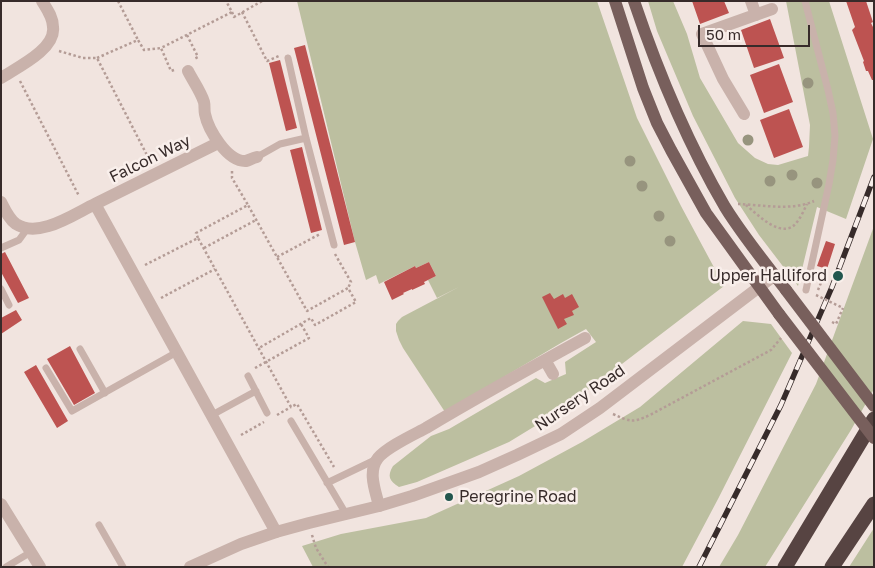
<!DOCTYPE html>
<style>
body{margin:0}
#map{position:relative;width:875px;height:568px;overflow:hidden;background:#f1e4df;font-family:"Golos Text",sans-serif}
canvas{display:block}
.frame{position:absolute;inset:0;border:2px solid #372b2a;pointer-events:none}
.scale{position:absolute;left:698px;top:25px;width:112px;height:22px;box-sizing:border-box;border:2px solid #372b2a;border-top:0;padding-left:6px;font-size:15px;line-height:18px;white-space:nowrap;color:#372b2a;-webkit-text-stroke:4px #f9efeb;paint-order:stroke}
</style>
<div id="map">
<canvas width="875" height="568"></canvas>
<div class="frame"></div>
<div class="scale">50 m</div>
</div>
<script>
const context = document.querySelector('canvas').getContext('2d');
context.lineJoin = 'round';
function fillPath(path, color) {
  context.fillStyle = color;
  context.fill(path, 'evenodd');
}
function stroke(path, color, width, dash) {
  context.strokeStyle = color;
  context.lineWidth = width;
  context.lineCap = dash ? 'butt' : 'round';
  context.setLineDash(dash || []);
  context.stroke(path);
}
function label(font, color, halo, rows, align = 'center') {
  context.font = font + ' "Golos Text",sans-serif';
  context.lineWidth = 5;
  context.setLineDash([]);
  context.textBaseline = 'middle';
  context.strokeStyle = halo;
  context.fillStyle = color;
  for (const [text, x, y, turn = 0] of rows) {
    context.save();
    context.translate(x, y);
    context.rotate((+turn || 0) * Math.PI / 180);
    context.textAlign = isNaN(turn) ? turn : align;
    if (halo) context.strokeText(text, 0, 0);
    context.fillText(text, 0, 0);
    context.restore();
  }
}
fillPath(new Path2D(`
 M297,1H597L637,118L681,206L724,286L563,409L509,442L417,482L399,487C389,481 387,476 393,466L431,436L449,429L536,378L545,383L566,374L565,362L596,342L586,329L561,343L445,412L403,348L399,340L396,331V324L398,321L402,317L459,287L437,298L428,280L436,276L429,262L416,268L415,266L379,284L376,275L366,280L355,242Z
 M648,1H673L687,34L700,78L738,143L755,158L768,164L778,165L808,156L809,147L810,125L786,1H829L873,139L846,219L817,207L798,286L759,235L735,198L693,116L657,31Z
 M874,226V389L851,430L765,567H719L738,535L816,384Z
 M743,321L771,324L792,353L718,499L682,567H313L302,546L341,534L426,518L519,476L582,442L640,407Z
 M874,528V567H849Z`), '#bcbfa0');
fillPath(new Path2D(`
 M692,1H724L729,13L700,24Z
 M846,1H866L873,22L871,23L874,29V80H872L868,71H866L863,62L864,61L852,30L855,27Z
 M770,19L784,58L754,68L741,30Z
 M305,45L355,242L344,245L294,48Z
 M280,60L297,128L286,131L269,63Z
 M779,64L793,102L764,113L750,75Z
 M789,109L803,147L774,158L760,120Z
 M302,147L322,230L311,233L290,150Z
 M826,241L835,244L827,269L817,266Z
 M5,252L29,298L18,303L1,272V254Z
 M429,262L436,276L424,282L425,284L412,290V289L403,293L404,294L392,300L384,282L415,266L416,268Z
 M550,293L554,299L563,294L565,298L572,294L579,307L572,311L574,315L564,319L567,324L558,329L542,297Z
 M16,310L22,320L1,334V318Z
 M70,346L95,393L74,405L47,359Z
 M36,365L68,421L57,428L24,372Z`), '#bd5351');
stroke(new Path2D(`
 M118,1L138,40
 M232,12L234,17L262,1
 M242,12L267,61L279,56
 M187,35L198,57L194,59
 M59,51L83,58H97L151,163
 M97,58L138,40L144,50L161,48
 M174,70L171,71L161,48L232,12L226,1
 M20,81L79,196
 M232,171V178L248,205
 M738,204C763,205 792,211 814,201
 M746,205C758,215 783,241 797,222C801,217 804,210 807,204
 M198,238L196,233L248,205L307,311L348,288L356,302L315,325L311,318L259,348
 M204,248L256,220
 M335,254L351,282L348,288
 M277,257L320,234
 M145,265L198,238L291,407L297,404L334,467
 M821,276L828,280
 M818,290L823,278
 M161,298L215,269
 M832,322L836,324L843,308
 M255,368L309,338L301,324
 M613,414C631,422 632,423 650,415L771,350L781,338
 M277,415L291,407
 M241,435L264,422
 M312,535L316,548L328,567`), '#b49c96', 2.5, [2.5, 2.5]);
stroke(new Path2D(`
 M805,1L828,90L833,113L835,136L833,160L829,184L806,290
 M288,58L306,138L334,245
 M257,157L280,144L306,138
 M1,248L19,240L27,229
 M1,289L9,305
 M80,349L105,393
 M46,368L72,411L177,352
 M248,376L267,413
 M212,415L256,391
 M291,421L346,514
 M327,483L377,459
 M99,525L123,567
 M6,567L31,552`), '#c9b2ab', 7);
stroke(new Path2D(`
 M751,1L756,15
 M188,71C193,81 201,92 204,102C205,106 204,110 205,114C208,129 227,162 246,161C249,160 253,158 257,157
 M1,78C18,67 56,49 53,27C53,17 47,9 42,1
 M744,114L723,79L702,34L772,9
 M1,202C5,210 9,219 16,224C39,239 74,214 95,204L276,532
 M95,204L218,143
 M545,360L553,374
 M1,504L40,567
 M379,506C376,492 367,472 378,458C387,447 413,435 426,428C478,397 532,367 585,338`), '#c9b2ab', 12);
stroke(new Path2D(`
 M190,567L241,544L276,532L309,523L379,506L412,496L479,472L517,455L561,434L600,408L775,275`), '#c9b2ab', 12);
stroke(new Path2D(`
 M615,1L643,88L657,123L671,150L706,213L779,314
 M634,1C658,72 687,142 725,207C743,236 765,263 786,290`), '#785f5c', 12);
stroke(new Path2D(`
 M785,567L874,419
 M832,567L874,504`), '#574442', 15);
const rail = new Path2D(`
 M699,567L781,405L832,287L874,177`);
stroke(rail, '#372b2a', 5.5);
stroke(rail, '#f9efeb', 4, [11]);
stroke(new Path2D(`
 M816,295L843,308`), '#b49c96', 2.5, [2.5, 2.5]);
stroke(new Path2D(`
 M786,290L874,406
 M779,314L874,438`), '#785f5c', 12);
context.fillStyle = '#97947e';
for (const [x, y] of [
 [808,83],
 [748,140],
 [630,161],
 [792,175],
 [770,181],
 [817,183],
 [642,186],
 [659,216],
 [670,241]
]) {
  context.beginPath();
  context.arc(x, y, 5.5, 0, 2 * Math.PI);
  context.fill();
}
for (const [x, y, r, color] of [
 [838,276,6,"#22564e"],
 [449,497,5,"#22564e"]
]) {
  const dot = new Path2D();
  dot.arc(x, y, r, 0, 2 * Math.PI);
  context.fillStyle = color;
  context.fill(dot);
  stroke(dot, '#f9efeb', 2);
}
label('16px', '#372b2a', '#f9efeb', [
 ["Falcon Way",150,159,-26],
 ["Nursery Road",580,398,-34]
]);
label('16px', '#372b2a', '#f9efeb', [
 ["Upper Halliford",827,276],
 ["Peregrine Road",459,497,"left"]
], 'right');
</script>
